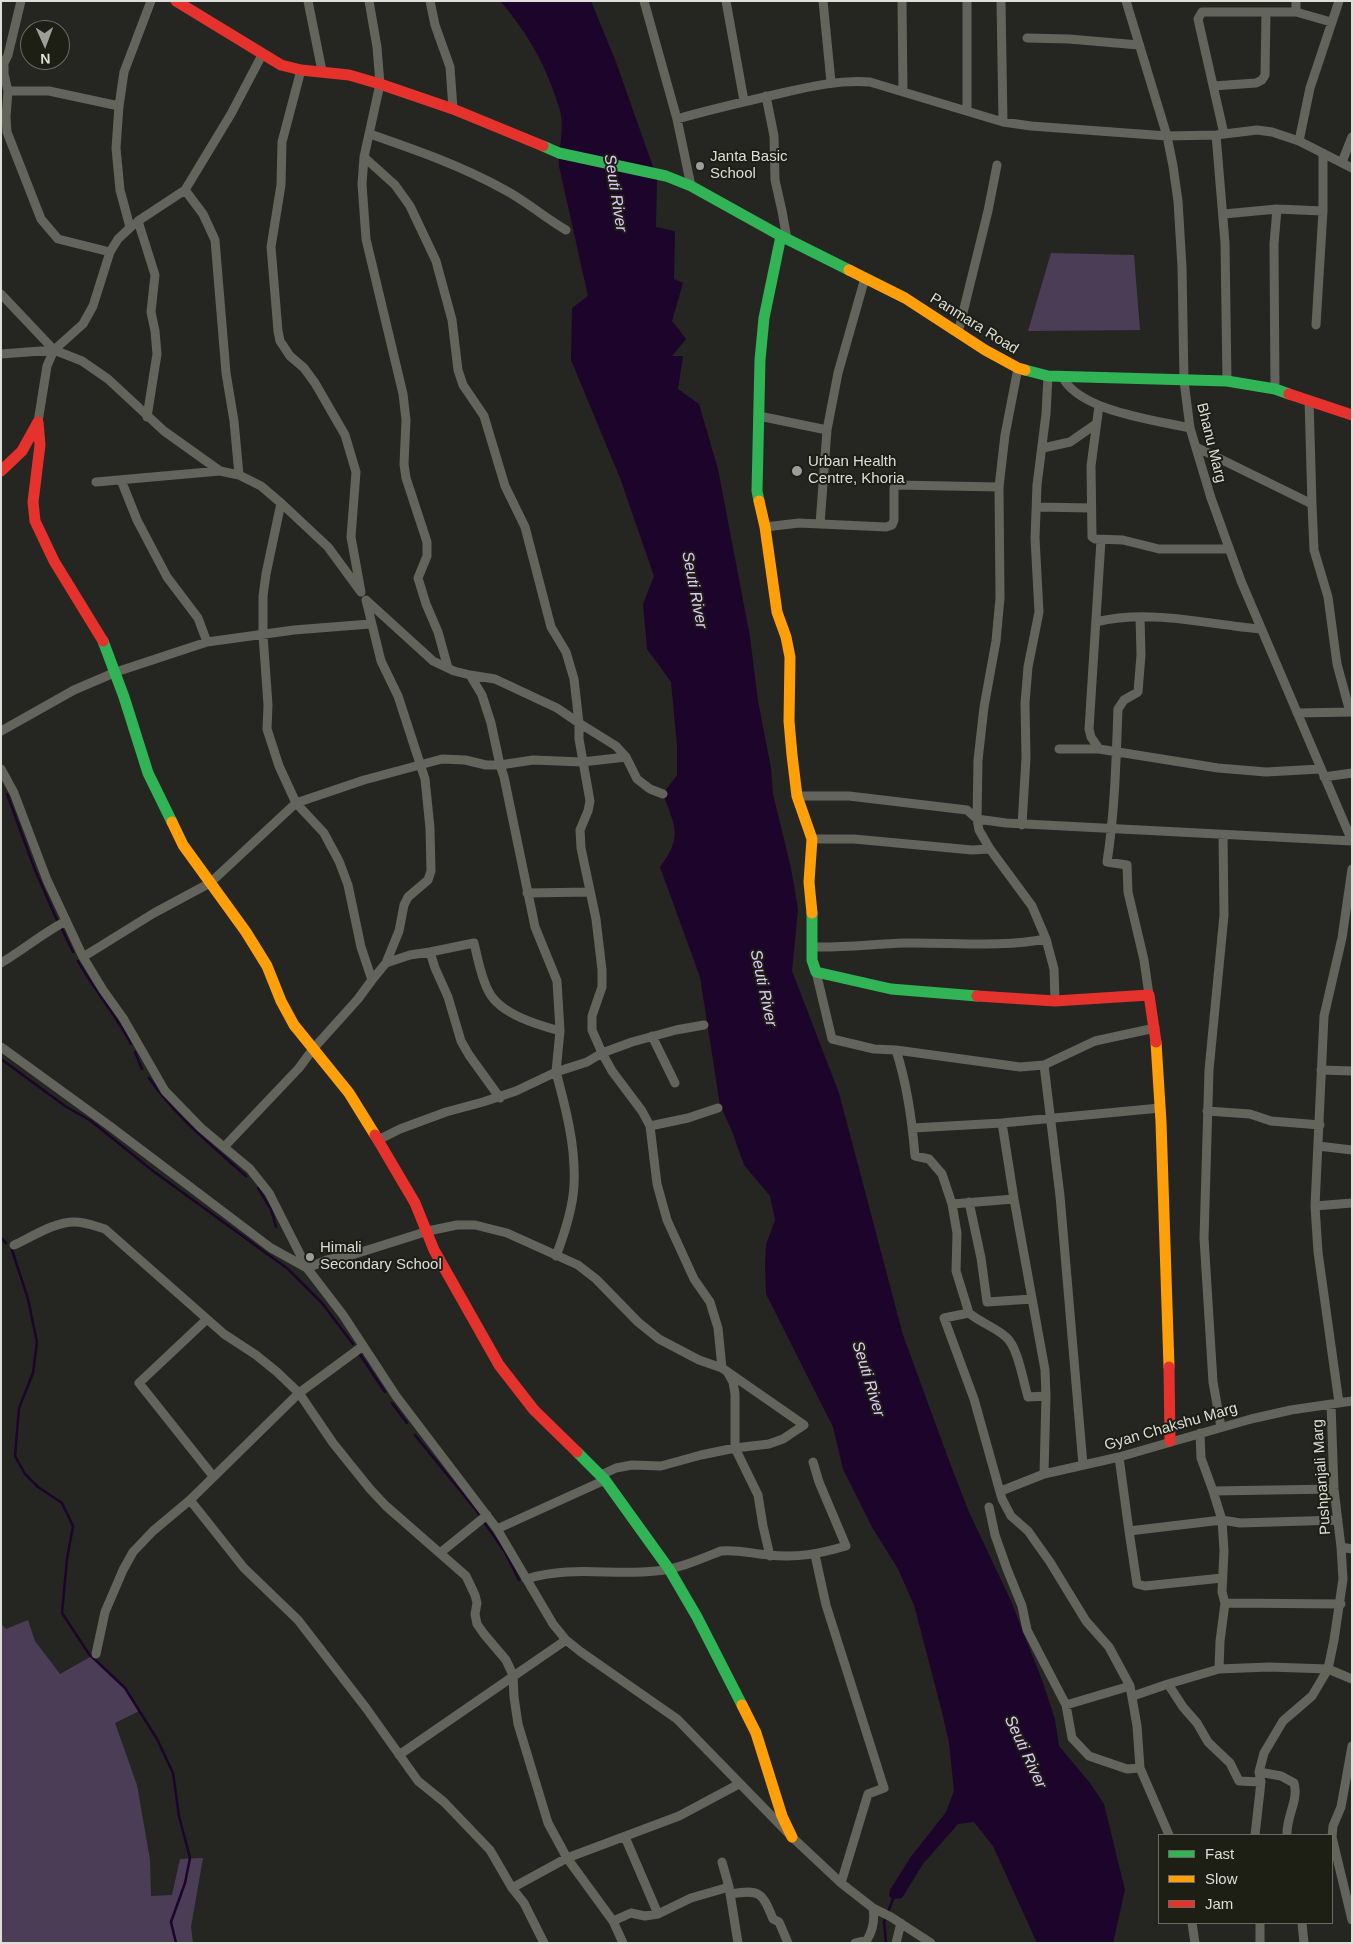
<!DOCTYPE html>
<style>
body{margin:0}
#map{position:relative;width:1353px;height:1944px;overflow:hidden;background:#252621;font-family:Helvetica,sans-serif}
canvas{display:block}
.frame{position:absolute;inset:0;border:2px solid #dedfd9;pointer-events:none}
.legend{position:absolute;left:1158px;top:1834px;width:175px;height:90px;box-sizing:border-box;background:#1d1f15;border:1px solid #6a6c63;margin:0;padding:6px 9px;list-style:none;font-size:15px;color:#dedfd9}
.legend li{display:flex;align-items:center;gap:10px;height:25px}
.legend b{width:25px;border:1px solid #6a6c63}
.north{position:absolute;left:20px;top:20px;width:50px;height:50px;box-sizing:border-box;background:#1d1f15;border:1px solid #6a6c63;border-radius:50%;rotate:178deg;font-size:14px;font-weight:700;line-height:20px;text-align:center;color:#dedfd9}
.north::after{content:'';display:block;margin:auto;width:18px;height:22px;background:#9d9e99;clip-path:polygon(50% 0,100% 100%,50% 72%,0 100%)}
</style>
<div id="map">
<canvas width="1353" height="1944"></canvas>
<div class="frame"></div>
<ul class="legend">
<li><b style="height:6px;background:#30b455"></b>Fast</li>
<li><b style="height:6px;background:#ff9f0a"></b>Slow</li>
<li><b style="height:6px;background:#e5322d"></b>Jam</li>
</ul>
<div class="north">N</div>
</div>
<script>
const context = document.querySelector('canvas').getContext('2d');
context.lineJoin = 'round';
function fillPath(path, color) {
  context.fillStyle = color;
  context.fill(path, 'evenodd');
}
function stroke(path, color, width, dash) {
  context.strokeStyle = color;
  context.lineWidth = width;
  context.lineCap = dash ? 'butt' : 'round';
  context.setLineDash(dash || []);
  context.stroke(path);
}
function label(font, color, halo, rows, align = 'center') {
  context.font = font + ' Helvetica,sans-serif';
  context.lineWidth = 4;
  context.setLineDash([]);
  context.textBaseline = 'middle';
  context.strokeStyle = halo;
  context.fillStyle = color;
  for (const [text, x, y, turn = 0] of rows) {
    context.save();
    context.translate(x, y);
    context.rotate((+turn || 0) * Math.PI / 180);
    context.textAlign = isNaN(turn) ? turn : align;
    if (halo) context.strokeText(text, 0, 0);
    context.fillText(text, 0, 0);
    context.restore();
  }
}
fillPath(new Path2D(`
 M1051,253L1134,255L1140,330L1028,331Z
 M28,1620L35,1641L60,1674L92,1656L125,1688L139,1711L115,1723L137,1785L150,1860L151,1896L172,1895L180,1859L203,1858L191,1927L193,1943H1V1624L6,1629Z`), '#4c3d57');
fillPath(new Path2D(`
 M500,1H591L616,62L657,178L656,227L675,231L674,279L683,283L672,321L686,339L672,356H683L678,389L699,404L718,469L750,637L758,701L771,768L773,794L791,868L798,909L792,971L839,1093L903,1335L951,1466L969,1512L1011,1601L1042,1680L1055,1719L1059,1746L1090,1783L1104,1804L1125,1890L1113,1943H1037L993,1846L974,1822L958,1824L923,1864L902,1898L893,1899L889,1896L890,1890L910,1858L946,1812L954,1791L949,1743L942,1712L914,1605L898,1569L872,1527L843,1469L833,1427L766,1294L765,1265L766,1245L775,1220L770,1196L744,1165L732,1131L720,1105L700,977L660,867C683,837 675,826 663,794L677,775V745L671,682L647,649L643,604L654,576L620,478L571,360L572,308L588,296L559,166C558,149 564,133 561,116C561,110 557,103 556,98C544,62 525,29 500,1Z`), '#1c042b');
stroke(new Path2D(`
 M7,794L35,870L57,920
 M61,927L73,952
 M78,961C94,990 116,1015 131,1044
 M135,1052L142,1069
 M1,1059L65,1106L91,1121L153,1171L288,1269L322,1303L353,1344
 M149,1078C177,1118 210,1144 246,1176
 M258,1188L271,1209L276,1227
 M1,1238L6,1243
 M12,1250L28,1299L37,1342L33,1373L19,1408L15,1456L25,1474L38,1487L62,1503L73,1526L67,1559L62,1613L89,1654L125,1688L157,1739L173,1773L179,1816L190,1858L185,1883L171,1922L176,1943
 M359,1353L385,1392
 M392,1403L407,1423
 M415,1435L480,1515
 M484,1522L505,1552L519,1580
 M888,1912L893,1899
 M886,1943L884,1922L886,1917`), '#1c042b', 2.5);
stroke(new Path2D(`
 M21,1L8,55L4,63V74L8,91L6,117L7,132L41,219L58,239L110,252
 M308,1L322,71
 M430,1L435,25L450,67L453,109
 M644,1L677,119C712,109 747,101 782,93C812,86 839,80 870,82L1003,122L1031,126L1167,136L1216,135L1257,130L1272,132L1299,141L1352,168
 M726,1L744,101
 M823,1L831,82
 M902,1L903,92
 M1001,1L1003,122
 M1126,1L1167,136L1173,166L1178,201L1182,267L1184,381L1190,428L1211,498L1241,581L1352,841
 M1296,1V12L1331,22
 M1027,38L1069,39L1139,45
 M301,70L282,142L281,185L271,247L278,331L280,341L290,356L304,368L315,383L345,435L356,472L351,537L361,592
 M1213,86L1256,83L1262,80L1265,75L1266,12
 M8,91H49L119,106
 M766,96L774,136L775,180L782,211L787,239
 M967,111V1
 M677,119L691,186
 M370,134C416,150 462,166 505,190C526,201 545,218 566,230
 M1224,134L1198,19L1202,12H1296
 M1216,135L1225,243L1227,381
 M1299,141L1310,88L1339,1
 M364,157L362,184L366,239L403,394L406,420L404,464L406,478L427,542V556L418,578L426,604L438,632L448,668
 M1342,162L1352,137
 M1224,214L1277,209L1323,211
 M130,227L120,190L116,148L119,106L124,72L151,1
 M1,294L54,350L82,361L108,379L164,431L220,471L239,475L261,486L281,503L266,574L263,596V635L268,705L267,729L279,766L296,803L324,833L339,861L348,885L361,947L372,980L358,999L313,1049L299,1068L224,1147
 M1316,325L1323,211V153
 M958,333L988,211L997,165
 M1,354L54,350
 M1018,368L1005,435L999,487L1000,598L996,641L984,707L978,760L977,819L979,830L990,849L1032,906L1046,939L1054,969L1055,1001
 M1062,376C1078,411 1155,420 1190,428
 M1275,389L1274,244L1277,209
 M1309,400L1312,504L1314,550L1328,597L1337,664L1350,712
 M1099,406L1091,466L1092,537L1095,539L1123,540L1159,549H1229
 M759,416L827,430
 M147,417L157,354L155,331L151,312L155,275L138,221L185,190
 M38,422L47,366L54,350L83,324L93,306L110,252L118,239L134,224
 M1196,447L1312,504
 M1043,448L1070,442L1096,424
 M239,475L234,421L226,373L215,240L203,214L185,190L231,114L262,55
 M121,480L137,520L167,577L198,618L207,642
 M96,482L220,471
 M281,503L328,547L361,592
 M1037,507L1091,508
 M820,524L827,430L838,373L865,278
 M765,527L799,523L886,527L892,525L894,520V488L896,485L999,487
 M1140,617L1141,655L1138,692L1124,700L1118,709C1116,760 1115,811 1107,862L1127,865L1128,892L1144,960L1149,995
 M1096,622C1151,609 1205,624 1260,629
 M1297,713L1352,712
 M1,731L74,690L116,672L207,642L294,630L370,624
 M1059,749H1099L1218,768L1266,772L1320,769
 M1099,749L1091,737L1089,729L1101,540
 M626,757L582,762L533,760L500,765L504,777L535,927L557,981L560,1031L556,1072L587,1062L602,1053L632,1042L676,1030L704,1025
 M1,769L14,793L47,880L83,957L103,990L123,1018L165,1091L201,1128L250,1169L269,1193L307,1268L343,1315L396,1396L497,1529L553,1624L566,1640L581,1652L677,1719L792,1837L841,1883L873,1908L891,1917L931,1943
 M1324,777L1352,773
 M663,794L650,789L637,779L626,757L616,746L579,723V739L590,801L588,811L580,830L581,848L596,919L602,970V987L592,1016V1030L602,1053L612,1071L642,1111L650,1126L657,1184L667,1220L694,1279L710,1302L718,1328L722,1368
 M797,796H849L967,810L977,819L1006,823L1352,841
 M1022,825L1026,758L1025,703L1028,667L1039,612L1035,538L1037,485L1046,414L1048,376
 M812,839H854L972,850L990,849
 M527,893L590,892
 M812,947C843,948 873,944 904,943C951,942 1000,948 1046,939
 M430,952L474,943C478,959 481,978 489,992C500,1014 538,1025 560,1031
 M83,957L154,913L210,883L296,803L364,780L442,759L465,760L486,765H500L491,723L482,695L470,675L495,679L557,708L579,723L574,679L566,652L551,627L525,527L505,486L484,416L463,385L458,370L452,320L436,261L410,206L395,185L364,157L380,84L377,47L369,1
 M1,963C23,950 43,933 66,921
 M386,963L410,955L430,952L435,968L448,997L461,1041L469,1055L500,1098
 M816,972L832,1039L874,1049L896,1050L1020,1067L1044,1065L1095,1041L1155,1028
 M372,980L386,963L399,931L404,905L408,897L428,880L431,871L430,828L425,779L398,696L381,661L366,600L433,661L454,671L470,675
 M652,1036L675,1083
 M1,1047L111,1127L271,1248L307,1268L327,1260L355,1254L428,1231L457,1225H475L507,1233L578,1265L596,1279L638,1322L659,1339L699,1360L722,1368L804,1425L783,1439L769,1444L735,1448L701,1455L661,1466L632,1465L616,1468L601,1475
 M896,1050C907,1084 912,1119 915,1156L929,1159L942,1174L952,1204L957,1233L956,1271L969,1313L944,1318L974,1399L1002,1499L1011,1516L1028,1531L1050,1562L1086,1621L1109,1647L1130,1686L1137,1726L1140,1768L1169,1835
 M1044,1065L1060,1196L1083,1465
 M1321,1070L1352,1071
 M1207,1111L1250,1114L1271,1121L1320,1125
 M1002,1123L1014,1199L1045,1370L1046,1396L1044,1474
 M650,1126L688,1118L718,1108
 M913,1128L1002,1123L1160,1108
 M378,1140L400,1129L446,1112L483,1102L516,1091L556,1072C566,1109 576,1147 574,1185C573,1208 564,1235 556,1256
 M1318,1146L1352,1150
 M969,1202L981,1258L987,1302L1032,1299
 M952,1204L1014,1199
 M1315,1206L1352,1203
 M14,1245C32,1237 54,1222 74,1222C85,1222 95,1226 105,1229L224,1334L256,1355L277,1372L299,1393L333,1443L370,1489L386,1506L466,1576L475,1595L477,1603L475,1614L477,1624L484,1634L506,1660L513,1675L514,1697L518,1724L548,1823L567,1858L613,1921L623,1943
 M969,1313C981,1323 995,1327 1006,1337C1018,1347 1023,1381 1028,1397L1046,1396
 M207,1319L139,1383L213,1476
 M728,1373L733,1382L735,1394V1448L758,1495L763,1526L770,1556
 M1339,1403L1318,1252L1315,1206L1324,1016L1342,938L1352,869
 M1221,1427L1213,1382L1204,1238L1209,1070L1224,915L1223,835
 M1200,1433L1201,1458L1213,1491L1222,1520L1224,1551L1222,1592L1225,1603L1220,1641L1219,1669
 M1119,1457L1129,1531L1222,1520L1240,1523L1338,1520
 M1001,1491L1044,1474L1119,1457L1251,1419L1291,1410L1352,1401
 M1213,1491L1334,1489
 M190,1500L244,1568L298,1620L366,1708L418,1781L444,1802L490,1850L512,1888L524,1903L544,1943
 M989,1507L995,1535L1007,1569L1022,1606L1027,1630L1066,1705L1072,1738L1089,1756L1127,1769L1140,1768
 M497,1529L605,1480
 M1129,1531L1137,1584L1145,1586L1222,1578
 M1341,1547L1352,1549
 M440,1553L487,1515
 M815,1555L826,1605L884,1788L868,1794L841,1883
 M526,1579C573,1565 610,1576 656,1571C679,1569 700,1559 721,1551C737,1549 753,1554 768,1555C799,1558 818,1554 846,1546L819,1482L813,1462
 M1225,1603L1341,1604
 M96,1654L105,1612L123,1570L133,1552L153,1531L190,1500L299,1393L363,1346
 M1168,1684L1183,1707L1197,1723L1208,1742L1230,1763L1239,1781L1261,1782
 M1133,1696L1168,1684L1219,1669L1269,1667L1328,1669L1352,1679
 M1066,1705L1130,1686
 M1352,1746L1341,1807L1333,1826L1332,1837L1352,1920
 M399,1755L566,1640
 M1259,1772L1281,1776L1294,1783C1299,1800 1286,1817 1287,1835
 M1255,1835L1261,1782L1259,1772L1264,1753L1283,1721L1312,1696L1328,1669L1334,1640L1343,1579L1341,1547L1334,1489L1331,1404
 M625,1837L658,1914
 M722,1862L729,1887L738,1943
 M512,1888L567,1858L679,1816L739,1784
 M730,1894C760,1889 762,1892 773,1919L779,1922L788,1943
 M613,1921L631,1913L645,1916L658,1914L691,1898L729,1887
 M1192,1923L1195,1943
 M1260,1923V1943
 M1302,1923L1304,1943
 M855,1943L867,1940C873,1930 875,1920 873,1908
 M896,1943L901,1923`), '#63655c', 9);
stroke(new Path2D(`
 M543,146L559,153L666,176L691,186L781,236L849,270
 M1025,370L1048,376L1227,381L1275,389L1289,394
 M759,501L757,491L760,360L764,318L781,236
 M103,641L124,697L148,773L172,822
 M812,913V960L816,972L891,989L977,996
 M577,1452L605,1480L669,1569L697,1617L742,1705`), '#30b455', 11);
stroke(new Path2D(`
 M849,270L905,298L985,350L1018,368L1025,370
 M759,501L765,527L777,612L786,637L790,657L789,721L792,755L797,796L812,839L809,882L812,913
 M172,822L183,845L246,932L267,966L281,1001L294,1025L349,1093L375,1135
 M1156,1042L1161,1122L1169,1367
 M742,1705L756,1733L782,1816L792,1837`), '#ff9f0a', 11);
stroke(new Path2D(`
 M176,1L281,65L301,70L349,75L380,84L453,109L543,146
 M1289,394L1352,415
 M1,471L22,451L38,422L40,445L33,502L35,521L54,561L103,641
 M977,996L1055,1001L1149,995L1156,1042
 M375,1135L415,1203L434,1250L499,1365L534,1410L577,1452
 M1169,1367L1170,1441`), '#e5322d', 11);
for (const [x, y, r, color] of [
 [700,166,5,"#9d9e99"],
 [797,471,6,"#9d9e99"],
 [310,1257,5,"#9d9e99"]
]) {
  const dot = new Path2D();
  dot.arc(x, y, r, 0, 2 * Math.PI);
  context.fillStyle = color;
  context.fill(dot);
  stroke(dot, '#1d1f15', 2);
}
label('15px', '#dedfd9', '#1d1f15', [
 ["Janta Basic",710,157],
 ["School",710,174],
 ["Urban Health",808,462],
 ["Centre, Khoria",808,479],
 ["Himali",320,1248],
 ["Secondary School",320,1265]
], 'left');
label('15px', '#dedfd9', '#1d1f15', [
 ["Panmara Road",974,324,32],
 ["Bhanu Marg",1211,443,76],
 ["Gyan Chakshu Marg",1171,1427,-16],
 ["Pushpanjali Marg",1322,1477,-94]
]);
label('italic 16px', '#e1c9f8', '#1d1f15', [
 ["Seuti River",615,193,81],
 ["Seuti River",694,590,79],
 ["Seuti River",763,988,78],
 ["Seuti River",868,1379,73],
 ["Seuti River",1025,1752,65]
]);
</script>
